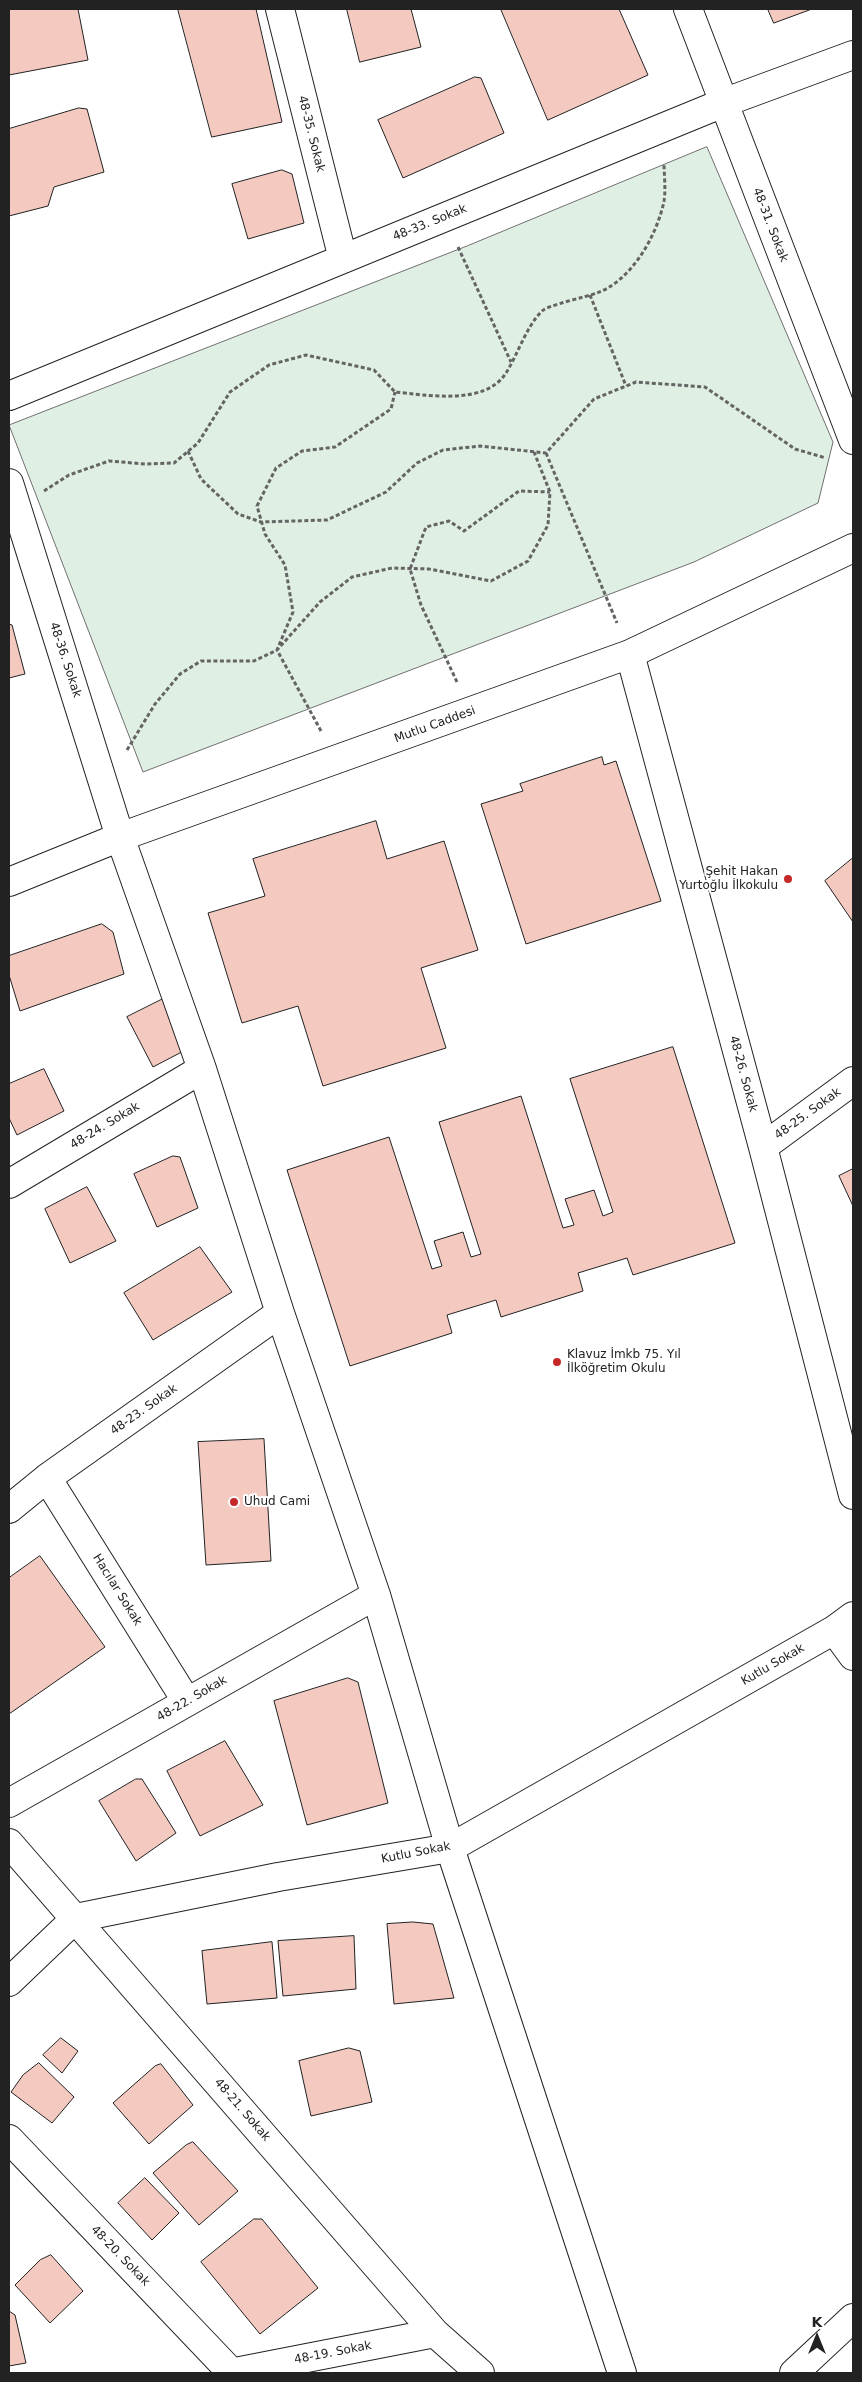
<!DOCTYPE html>
<meta charset="utf-8">
<style>
body{margin:0}
#map{position:relative;width:862px;height:2382px;overflow:hidden;background:#fff;font-family:"DejaVu Sans",sans-serif}
canvas{display:block}
.frame{position:absolute;inset:0;border:10px solid #222;pointer-events:none}
.north{position:absolute;left:792px;top:2312px;width:50px;height:50px;-webkit-text-stroke:4px #fff;paint-order:stroke;rotate:0deg;font-size:14px;font-weight:700;line-height:20px;text-align:center;color:#222}
.north::after{content:'';display:block;margin:auto;width:18px;height:22px;background:#222;clip-path:polygon(50% 0,100% 100%,50% 72%,0 100%)}
</style>
<div id="map">
<canvas width="862" height="2382"></canvas>
<div class="frame"></div>
<div class="north">K</div>
</div>
<script>
const context = document.querySelector('canvas').getContext('2d');
context.lineJoin = 'round';
function fillPath(path, color) {
  context.fillStyle = color;
  context.fill(path, 'evenodd');
}
function stroke(path, color, width, dash) {
  context.strokeStyle = color;
  context.lineWidth = width;
  context.lineCap = dash ? 'butt' : 'round';
  context.setLineDash(dash || []);
  context.stroke(path);
}
function label(font, color, halo, rows, align = 'center') {
  context.font = font + ' "DejaVu Sans",sans-serif';
  context.lineWidth = 4;
  context.setLineDash([]);
  context.textBaseline = 'middle';
  context.strokeStyle = halo;
  context.fillStyle = color;
  for (const [text, x, y, turn = 0] of rows) {
    context.save();
    context.translate(x, y);
    context.rotate((+turn || 0) * Math.PI / 180);
    context.textAlign = isNaN(turn) ? turn : align;
    if (halo) context.strokeText(text, 0, 0);
    context.fillText(text, 0, 0);
    context.restore();
  }
}
const green = new Path2D(`
 M707,147L833,442L818,503L694,562L143,772L9,425L467,246Z`);
fillPath(green, '#e0efe3');
stroke(green, '#6f6f6f', 1);
const building = new Path2D(`
 M9,9H78L88,60L9,75Z
 M178,9H256L282,122L212,137Z
 M347,9H411L421,47L360,62Z
 M501,9H619L648,75L548,120Z
 M768,9H812L774,23Z
 M475,77L481,78L504,133L403,178L378,120Z
 M79,108L87,109L104,172L54,187L48,206L9,216V129Z
 M282,170L292,174L304,223L248,239L232,184Z
 M9,624L12,625L25,674L9,678Z
 M602,757L604,765L616,761L661,901L526,944L481,804L523,791L520,784Z
 M376,821L387,859L444,841L478,950L421,968L446,1048L323,1086L298,1006L242,1023L208,913L265,896L253,859Z
 M853,858V922L825,881Z
 M102,924L113,932L124,974L20,1011L9,975V956Z
 M171,995L197,1044L153,1067L127,1017Z
 M673,1047L735,1243L633,1275L627,1258L578,1273L583,1291L501,1317L496,1300L447,1315L452,1333L350,1366L287,1170L389,1137L432,1269L442,1266L434,1241L463,1232L471,1257L481,1254L439,1122L521,1096L563,1228L574,1225L565,1199L594,1190L603,1216L613,1212L570,1079Z
 M44,1069L64,1111L17,1135L9,1118V1084Z
 M173,1156L180,1157L198,1208L157,1227L134,1174Z
 M853,1169V1206L839,1176Z
 M87,1187L116,1241L70,1263L45,1209Z
 M200,1247L232,1292L153,1340L124,1293Z
 M264,1439L271,1561L206,1565L198,1442Z
 M40,1556L105,1647L9,1714V1578Z
 M348,1678L358,1682L388,1803L307,1825L274,1701Z
 M225,1741L263,1805L200,1836L167,1771Z
 M136,1779H142L176,1833L136,1861L99,1801Z
 M413,1922L433,1924L454,1998L394,2004L387,1924Z
 M354,1936L356,1989L283,1996L278,1941Z
 M272,1942L277,1998L207,2004L202,1951Z
 M61,2038L78,2051L62,2073L43,2055Z
 M349,2048L360,2051L372,2102L311,2116L299,2061Z
 M39,2063L74,2097L52,2123L11,2092L23,2075Z
 M161,2064L193,2105L149,2144L113,2103L155,2066Z
 M193,2142L238,2191L199,2225L153,2173L186,2145Z
 M145,2178L179,2213L152,2240L118,2203Z
 M254,2219H262L318,2288L260,2334L201,2262Z
 M51,2255L83,2291L50,2323L15,2285L40,2260Z
 M9,2311L15,2315L26,2363L9,2366Z`);
fillPath(building, '#f3c9c0');
stroke(building, '#222', 1);
const street = new Path2D(`
 M280,9L343,259
 M688,9L853,440
 M9,396L723,103L853,55
 M9,483L120,837L202,1069L280,1313L376,1595L450,1848L622,2373
 M630,654L763,1147L853,1495
 M9,882L120,837L630,654L853,548
 M763,1147L853,1081
 M9,1184L202,1069
 M47,1478L187,1702
 M9,1509L47,1478L280,1313
 M834,1630L853,1656
 M9,1803L376,1595
 M9,1843L435,2333L480,2373
 M9,1982L76,1918L278,1877L450,1848L834,1630L853,1616
 M9,2139L232,2373
 M230,2373L435,2333
 M794,2373L853,2318`);
stroke(street, '#222', 30);
stroke(new Path2D(`
 M458,247L511,362
 M590,295L626,386
 M188,451L201,479L238,514L261,522L327,520L386,492L417,463L443,450L480,446L546,453L594,399L636,382L705,387L795,449L826,458
 M546,453L617,623
 M44,491L69,475L109,461L145,464L174,463L198,443L230,392L269,365L306,355L374,370L395,392C427,395 485,406 506,373C518,354 526,327 542,311C548,305 586,297 597,293C631,281 657,236 664,201C666,189 664,175 664,163
 M457,682L421,605L410,569L426,527L449,521L464,531L519,491L550,492
 M321,731L277,650L293,612L285,565L265,534L257,506L276,468L302,451L335,447L391,409L395,392
 M127,750L155,704L180,674L201,661H254L277,650L320,602L352,577L392,568L429,569L491,581L528,561L548,525L550,492L534,452`), '#646464', 3, [4, 2.5]);
stroke(street, '#fff', 28);
for (const [x, y, r, color] of [
 [788,879,5,"#c62828"],
 [557,1362,5,"#c62828"],
 [234,1502,5,"#c62828"]
]) {
  const dot = new Path2D();
  dot.arc(x, y, r, 0, 2 * Math.PI);
  context.fillStyle = color;
  context.fill(dot);
  stroke(dot, '#fff', 2);
}
label('12px', '#222', '#fff', [
 ["48-35. Sokak",311,134,76],
 ["48-33. Sokak",430,223,-22],
 ["48-31. Sokak",770,225,69],
 ["48-36. Sokak",65,660,72],
 ["Mutlu Caddesi",435,725,-20],
 ["48-26. Sokak",743,1074,75],
 ["48-25. Sokak",808,1114,-36],
 ["48-24. Sokak",105,1126,-31],
 ["48-23. Sokak",144,1410,-35],
 ["Hacılar Sokak",117,1590,58],
 ["Kutlu Sokak",773,1665,-30],
 ["48-22. Sokak",192,1699,-30],
 ["Kutlu Sokak",416,1853,-11],
 ["48-21. Sokak",242,2110,49],
 ["48-20. Sokak",120,2256,46],
 ["48-19. Sokak",333,2353,-11]
]);
label('12px', '#222', '#fff', [
 ["Şehit Hakan",778,872,"right"],
 ["Yurtoğlu İlkokulu",778,886,"right"],
 ["Klavuz İmkb 75. Yıl",567,1355],
 ["İlköğretim Okulu",567,1369],
 ["Uhud Cami",244,1502]
], 'left');
</script>
